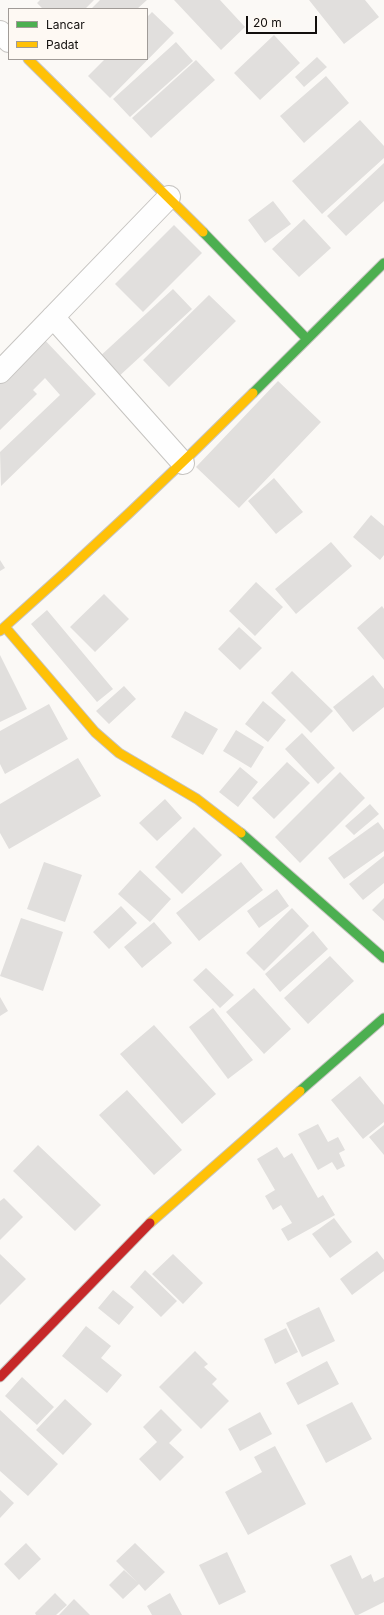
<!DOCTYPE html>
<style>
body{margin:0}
#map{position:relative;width:384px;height:1615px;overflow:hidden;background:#fbf9f6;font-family:Inter,sans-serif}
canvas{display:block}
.legend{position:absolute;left:8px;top:8px;width:140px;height:52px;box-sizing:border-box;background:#fef9f3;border:1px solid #a09b97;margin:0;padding:5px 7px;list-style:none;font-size:12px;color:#120f0d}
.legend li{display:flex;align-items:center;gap:8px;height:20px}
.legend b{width:20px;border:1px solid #a09b97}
.scale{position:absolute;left:246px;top:16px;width:71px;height:18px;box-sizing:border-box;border:2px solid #120f0d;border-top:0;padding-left:5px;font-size:12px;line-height:14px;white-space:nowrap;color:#120f0d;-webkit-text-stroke:3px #fef9f3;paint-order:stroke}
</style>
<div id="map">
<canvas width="384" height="1615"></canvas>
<ul class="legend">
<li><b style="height:5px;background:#4caf50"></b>Lancar</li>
<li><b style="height:5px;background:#ffc107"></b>Padat</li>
</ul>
<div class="scale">20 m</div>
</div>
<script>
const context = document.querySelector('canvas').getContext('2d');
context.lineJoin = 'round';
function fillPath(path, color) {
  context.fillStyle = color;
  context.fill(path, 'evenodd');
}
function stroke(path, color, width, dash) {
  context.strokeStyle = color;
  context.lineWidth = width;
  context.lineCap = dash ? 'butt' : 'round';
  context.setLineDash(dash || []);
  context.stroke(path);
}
fillPath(new Path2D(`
 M40,0H94L85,9H43L37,3Z
 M100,0H147L137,9H91Z
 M174,0H220L245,27L221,50Z
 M309,0H365L379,17L344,44Z
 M152,12L174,33L110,98L88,76L105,59H147V17Z
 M274,35L300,63L260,100L234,73Z
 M176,42L193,61L130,117L113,99Z
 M317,57L327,67L304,87L295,77Z
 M196,60L215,80L151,138L132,118Z
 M326,76L349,103L304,143L280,116Z
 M360,120L384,146V158L322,214L292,181Z
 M384,163V201L346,236L327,216Z
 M273,201L291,224L265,243L248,220Z
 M304,219L331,248L299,277L272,249Z
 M174,225L202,253L143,312L115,284Z
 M173,289L192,309L116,379L97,359Z
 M209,295L236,321L169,387L143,360Z
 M41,336L96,394L1,486L0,452L60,395L45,378L33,390L37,394L0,430V366Z
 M278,381L321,422L239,508L196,467Z
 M274,478L303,512L276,534L248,501Z
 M371,515L384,526V555L380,560L353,537Z
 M331,542L352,566L296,614L275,589Z
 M0,560L5,568L0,571Z
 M256,582L283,607L255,636L229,611Z
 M104,594L129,619L95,652L70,627Z
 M382,606L384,609V660L357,628Z
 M47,610L113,689L97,702L31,624Z
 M239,627L262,648L240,670L218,649Z
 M0,655L27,709L0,722Z
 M292,671L333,711L311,733L271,693Z
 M373,675L384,689V707L353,732L333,707Z
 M124,686L136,699L109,724L96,711Z
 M263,701L286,720L268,742L245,724Z
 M49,704L68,739L5,774L0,764V731Z
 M185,711L218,729L203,755L171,737Z
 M236,730L264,747L251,768L223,751Z
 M302,733L335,768L318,784L285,749Z
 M78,758L101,796L9,849L0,833V804Z
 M287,762L310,783L274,819L252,798Z
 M240,767L258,782L238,807L219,792Z
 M340,772L365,798L300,863L275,837Z
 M165,799L182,818L157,841L139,823Z
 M370,804L379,814L354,835L345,826Z
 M378,822L384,830V851L344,879L328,858Z
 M194,827L222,855L182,894L155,867Z
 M384,856V883L363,900L349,884Z
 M44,862L82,875L65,922L27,909Z
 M241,862L263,890L199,941L176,913Z
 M140,870L171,899L150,922L118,894Z
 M277,889L289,906L259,928L247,911Z
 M384,898V921L372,910Z
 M121,906L137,923L109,949L93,932Z
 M292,908L309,926L264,971L246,953Z
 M21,918L63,932L43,991L0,976Z
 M154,922L172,943L142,968L124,947Z
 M313,931L328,949L280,992L265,974Z
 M330,956L354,981L308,1024L284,998Z
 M206,968L234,995L220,1008L193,980Z
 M254,988L291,1029L264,1054L226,1012Z
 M0,997L8,1011L0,1016Z
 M213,1008L253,1060L228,1079L189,1027Z
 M154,1025L216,1094L182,1124L120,1054Z
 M360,1076L384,1105V1122L363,1139L331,1100Z
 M127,1090L182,1150L154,1175L99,1115Z
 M318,1124L328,1142L338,1137L345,1150L339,1153L345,1166L337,1170L332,1162L318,1170L298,1134Z
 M384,1125V1155L369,1137Z
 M38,1145L101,1205L75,1231L13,1171Z
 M277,1147L284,1158L292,1153L318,1198L323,1195L335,1215L288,1241L281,1229L292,1223L281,1205L273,1210L265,1196L275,1190L257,1159Z
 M4,1198L23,1217L0,1240V1201Z
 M334,1218L352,1242L330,1258L312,1234Z
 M377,1251L384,1260V1271L352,1295L340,1279Z
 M0,1254L26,1279L0,1305Z
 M173,1254L203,1283L183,1304L152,1274Z
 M145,1270L177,1301L161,1317L130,1287Z
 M113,1290L134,1307L119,1325L98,1308Z
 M319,1307L335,1341L302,1357L286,1323Z
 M86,1326L111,1346L101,1358L122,1375L107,1393L62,1356Z
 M286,1328L298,1352L275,1364L264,1339Z
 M195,1351L208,1364L204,1367L217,1379L212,1384L229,1401L201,1429L159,1387Z
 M327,1361L339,1384L298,1405L286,1383Z
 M22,1377L54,1407L37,1425L5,1396Z
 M65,1399L92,1424L63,1455L36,1430Z
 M352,1402L372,1439L326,1463L306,1425Z
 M161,1409L182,1430L169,1443L184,1457L160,1481L139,1459L157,1442L143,1427Z
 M0,1410L58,1464L28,1496L0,1471Z
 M260,1412L272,1434L240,1451L228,1429Z
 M275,1446L306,1504L248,1535L225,1492L262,1472L254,1457Z
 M0,1490L14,1503L0,1518Z
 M26,1543L41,1559L19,1580L4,1564Z
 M135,1543L165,1572L145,1591L139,1584L123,1599L109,1585L124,1570L137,1582L116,1561Z
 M227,1552L246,1592L219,1605L199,1565Z
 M351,1555L362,1579L371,1574L374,1582L384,1577V1602L358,1615H355L330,1565Z
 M55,1593L67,1605L56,1615H36L35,1613Z
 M170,1593L182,1615H152L147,1606Z
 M74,1599L90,1615H59Z`), '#e1dfdd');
const street = new Path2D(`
 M0,32L9,41
 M53,317L183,463
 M0,372L169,197`);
const fast = new Path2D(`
 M203,232L307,339
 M253,393L384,263
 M241,833L384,958
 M300,1091L384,1018`);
const slow = new Path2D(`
 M28,59L203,232
 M5,627L95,732L119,753L197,799L241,833
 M0,631C87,554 171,475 253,393
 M150,1223L300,1091`);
const jam = new Path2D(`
 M0,1377L150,1223`);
stroke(street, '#c6c4c1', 24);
stroke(fast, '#c6c4c1', 11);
stroke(slow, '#c6c4c1', 11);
stroke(jam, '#c6c4c1', 11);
stroke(street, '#fefefe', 22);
stroke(fast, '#4caf50', 9);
stroke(slow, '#ffc107', 9);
stroke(jam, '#c62828', 9);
</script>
